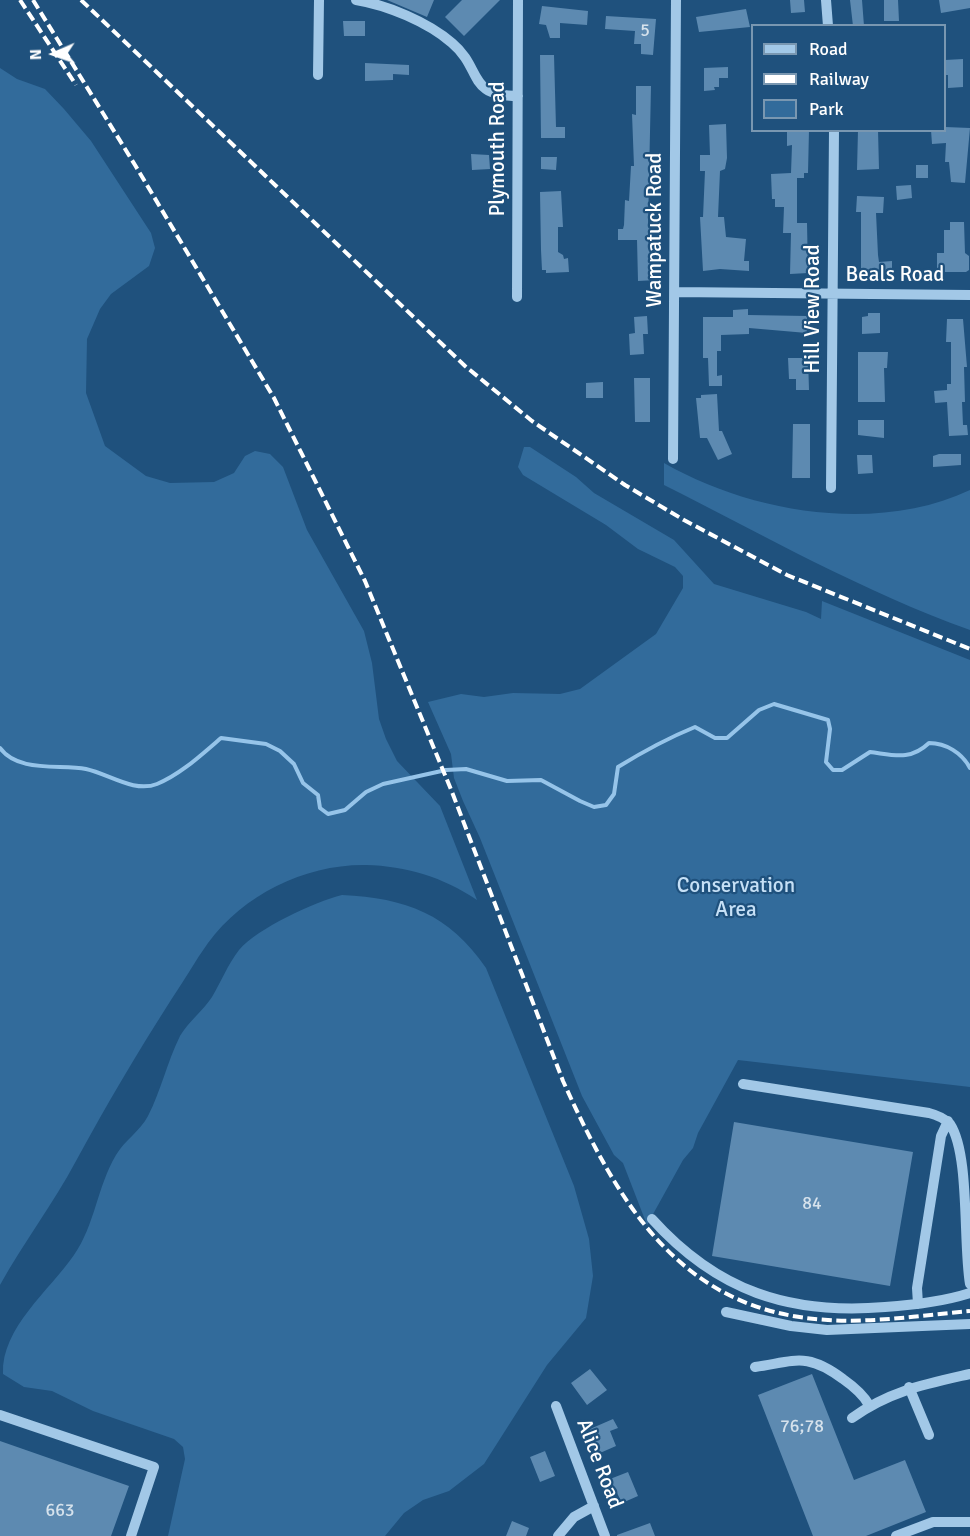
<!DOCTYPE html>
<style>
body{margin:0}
#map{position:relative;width:970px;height:1536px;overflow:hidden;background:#1f517d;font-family:Signika,sans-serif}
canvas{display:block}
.legend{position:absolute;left:751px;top:24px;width:195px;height:108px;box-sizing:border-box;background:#1f517d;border:2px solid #7997b1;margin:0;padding:8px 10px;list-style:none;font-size:18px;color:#fff}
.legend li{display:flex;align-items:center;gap:12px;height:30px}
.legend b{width:30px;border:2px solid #7997b1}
.north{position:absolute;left:24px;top:24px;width:60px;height:60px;-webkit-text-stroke:4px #1f517d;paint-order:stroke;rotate:268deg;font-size:16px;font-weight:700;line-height:24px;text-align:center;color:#fff}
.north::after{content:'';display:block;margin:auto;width:21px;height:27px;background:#fff;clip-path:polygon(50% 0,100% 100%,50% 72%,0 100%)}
</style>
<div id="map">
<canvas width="970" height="1536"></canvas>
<ul class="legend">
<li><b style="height:8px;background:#a2c8e7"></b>Road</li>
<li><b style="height:8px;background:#fff"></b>Railway</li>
<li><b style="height:16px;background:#326b9b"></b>Park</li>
</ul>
<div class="north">N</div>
</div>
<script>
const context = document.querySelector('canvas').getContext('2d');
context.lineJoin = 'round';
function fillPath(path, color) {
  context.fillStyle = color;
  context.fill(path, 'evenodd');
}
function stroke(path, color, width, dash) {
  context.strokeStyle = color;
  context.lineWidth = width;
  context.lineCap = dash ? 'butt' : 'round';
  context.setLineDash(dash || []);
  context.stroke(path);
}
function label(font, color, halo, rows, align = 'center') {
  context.font = font + ' Signika,sans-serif';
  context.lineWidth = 4.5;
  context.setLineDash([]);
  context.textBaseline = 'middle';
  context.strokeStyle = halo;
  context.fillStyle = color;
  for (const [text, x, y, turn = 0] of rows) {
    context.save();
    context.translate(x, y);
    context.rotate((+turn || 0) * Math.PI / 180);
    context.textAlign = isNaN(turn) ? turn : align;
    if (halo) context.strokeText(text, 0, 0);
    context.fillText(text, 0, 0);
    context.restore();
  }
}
fillPath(new Path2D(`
 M0,68L17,79L45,89L64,109L91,141L151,233L155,248L149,266L111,294L100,309L87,339L86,393L105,446L146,476L170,483L214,482L234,473L245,456L255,451L270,454L283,467L307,530L364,631L372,663L379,719L386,739L397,761L440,806L477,900C443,877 406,866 366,865C306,864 244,894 208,943C195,961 184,981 171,1000C137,1053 106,1106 76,1161C53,1204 24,1242 0,1285Z
 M524,447H530L576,477L594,493L674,540L714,584L806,612L821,619L822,601L970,660V1087L738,1060L698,1133L693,1148L683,1160L647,1225L623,1163L614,1155L582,1096L480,838L463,801L454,778L451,754L428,702L461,694L484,697L513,693L560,694L580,689L656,634L683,588V576L675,567L638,549L606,525L523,475L518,467Z
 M664,463C751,513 877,534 970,490V630C864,592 765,536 664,485Z
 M342,895C406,898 449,914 486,968L574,1186L589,1239L593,1276L586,1318L547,1365L484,1464L449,1491L423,1500L404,1513L385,1536H168L185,1459L183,1447L174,1439L93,1411L52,1391L24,1387L3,1374C1,1328 50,1290 74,1255C95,1225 97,1187 116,1155C124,1141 140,1131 148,1116C161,1091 167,1062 180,1036C188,1022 203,1011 212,997C221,982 228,964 239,950C258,928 314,902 342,895Z`), '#326b9b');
stroke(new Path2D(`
 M0,748C18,773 60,764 86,769C109,774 134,793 157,784C181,774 201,755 221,738L266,744L280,751L294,764L303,783L318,795L320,808L328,814L345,810L366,792L383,784L446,770L466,769L507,781L541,780L580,801L594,807L606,805L614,794L618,767C644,751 668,738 695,727L715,738H727L759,710L774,704L828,720L830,729L826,762L833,770H842L870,752C894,755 910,761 929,743C946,743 962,753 970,768`), '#96c4e9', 4);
fillPath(new Path2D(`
 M387,0H434L427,17Z
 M462,0H500L464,36L445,17Z
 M790,0H804L805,12L791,13Z
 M850,0H862L864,26H853Z
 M884,0H898L899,21H884Z
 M939,0H970V8L941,13Z
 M542,6L588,11L587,25L560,23V38H550L546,25L539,24Z
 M746,9L750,27L699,32L696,17Z
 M606,16L656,19L653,55L641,54V44H634L635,31L605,29Z
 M343,21H365V36H344Z
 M540,55H554L556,127H565V138H541Z
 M963,59V87L948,88V75H945V60Z
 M365,63L409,65V75L393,74V80L365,81Z
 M728,67V78H719V87H714L715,90L704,91V68Z
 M636,86H651L648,225L653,226L656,280L638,281L637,240H618V229H623L624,225L625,200L629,201L631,166H634L632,114L636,115Z
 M726,124L727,158L725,169L720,171L718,217H724L726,237L746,239L744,261H749V271L720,269L703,271L700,217H703L705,171H700V155H710L709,125Z
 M945,127L970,128L965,183L951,182L949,162H945L946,143L932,144L931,130H945Z
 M787,130H809L808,173H804V178H797V223H807L808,273L790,274L791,233H783L784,207H775V199H772L771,174L791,173L792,145L787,146Z
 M858,130H878L879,169L857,170Z
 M471,154L489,155L490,169L472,170Z
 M541,157H557L556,170L541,169Z
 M916,165H928V178H916Z
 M911,185L912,198L897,200L896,186Z
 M561,191L563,227H558V252L563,255L564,259L568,258L569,272L546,273V270H542L541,250L540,192Z
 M857,196L884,197L883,213H876L878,255L879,262L892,261V272L861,275V212H856Z
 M950,222H964L965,253L969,256V270L966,272H937V253H944V230H950Z
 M748,309V315L807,316V333L749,328V334L721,335V351H717V376L722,375V386H709L708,358H703V317H733V310Z
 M868,313H880V333L862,334V317L868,316Z
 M647,316L648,334H643L644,354L630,355L629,334L635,333L634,317Z
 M947,319H963L967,367H964L965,402H962L963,425H967L968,435L949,436L947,402L935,403L934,391L947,390V384H951V342H946Z
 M858,352H888L887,368H884L885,402H858Z
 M788,358H808L809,390H796V379H789Z
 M634,378H650V422H635Z
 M603,382V398H586V383Z
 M717,394L719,431H722L732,454L718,460L707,438H700L696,398H701V395Z
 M858,420H884V438L858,435Z
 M793,424H810V478H792Z
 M939,454H961V465L933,467V456Z
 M857,455H872L873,473L858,474Z
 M734,1122L913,1152L890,1286L712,1256Z
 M590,1369L607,1390L587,1405L571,1383Z
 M812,1374L854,1480L905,1460L926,1512L866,1536H813L758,1395Z
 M613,1419L618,1428L610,1431L616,1446L600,1453L590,1429Z
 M0,1441L129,1486L111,1536H0Z
 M545,1451L555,1476L540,1482L530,1457Z
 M628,1472L638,1496L622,1503L610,1479Z
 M512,1521L529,1528L526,1536H506Z
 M650,1523L655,1536H617V1535Z`), '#5d8ab1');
stroke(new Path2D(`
 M356,0C387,5 428,22 452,43C483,69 466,96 518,96
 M826,0L828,26
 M318,75L319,0
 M675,292L970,295
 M517,297L518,0
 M673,459L676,0
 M831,488L834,130
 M743,1084L929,1113C937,1115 944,1118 950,1124C970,1154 963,1243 970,1284
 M652,1219C717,1291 789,1315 885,1307C915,1305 942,1302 970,1293
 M918,1304L917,1288L941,1136L948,1121
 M726,1312L791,1326L827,1330L970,1324
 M755,1367C796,1361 807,1352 843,1379C853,1386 863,1394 869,1405
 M909,1387L929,1435
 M556,1406L605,1536
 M0,1415L154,1467L131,1536
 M852,1418C889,1391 926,1384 970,1374
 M558,1536L574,1517L594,1506
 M896,1536L933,1522H970`), '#a2c8e7', 10);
stroke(new Path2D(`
 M20,0L76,85
 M33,0L135,165L274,398L365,581L452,792L563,1081C618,1202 679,1312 828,1320C875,1323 923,1315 970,1311
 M81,0L465,366L532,421L625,485L684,520L787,575L970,649`), '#fff', 4, [10, 4.5]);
label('18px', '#d6e2ec', null, [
 ["5",645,31],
 ["84",812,1204],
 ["76;78",802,1427],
 ["663",60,1511]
]);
label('21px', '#fff', '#1f517d', [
 ["Plymouth Road",498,149,-90],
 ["Wampatuck Road",655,230,-90],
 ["Beals Road",895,275],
 ["Hill View Road",813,309,-90],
 ["Alice Road",599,1464,69]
]);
label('21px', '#c6e0f6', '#1f517d', [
 ["Conservation",736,886],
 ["Area",736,910]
]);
</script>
